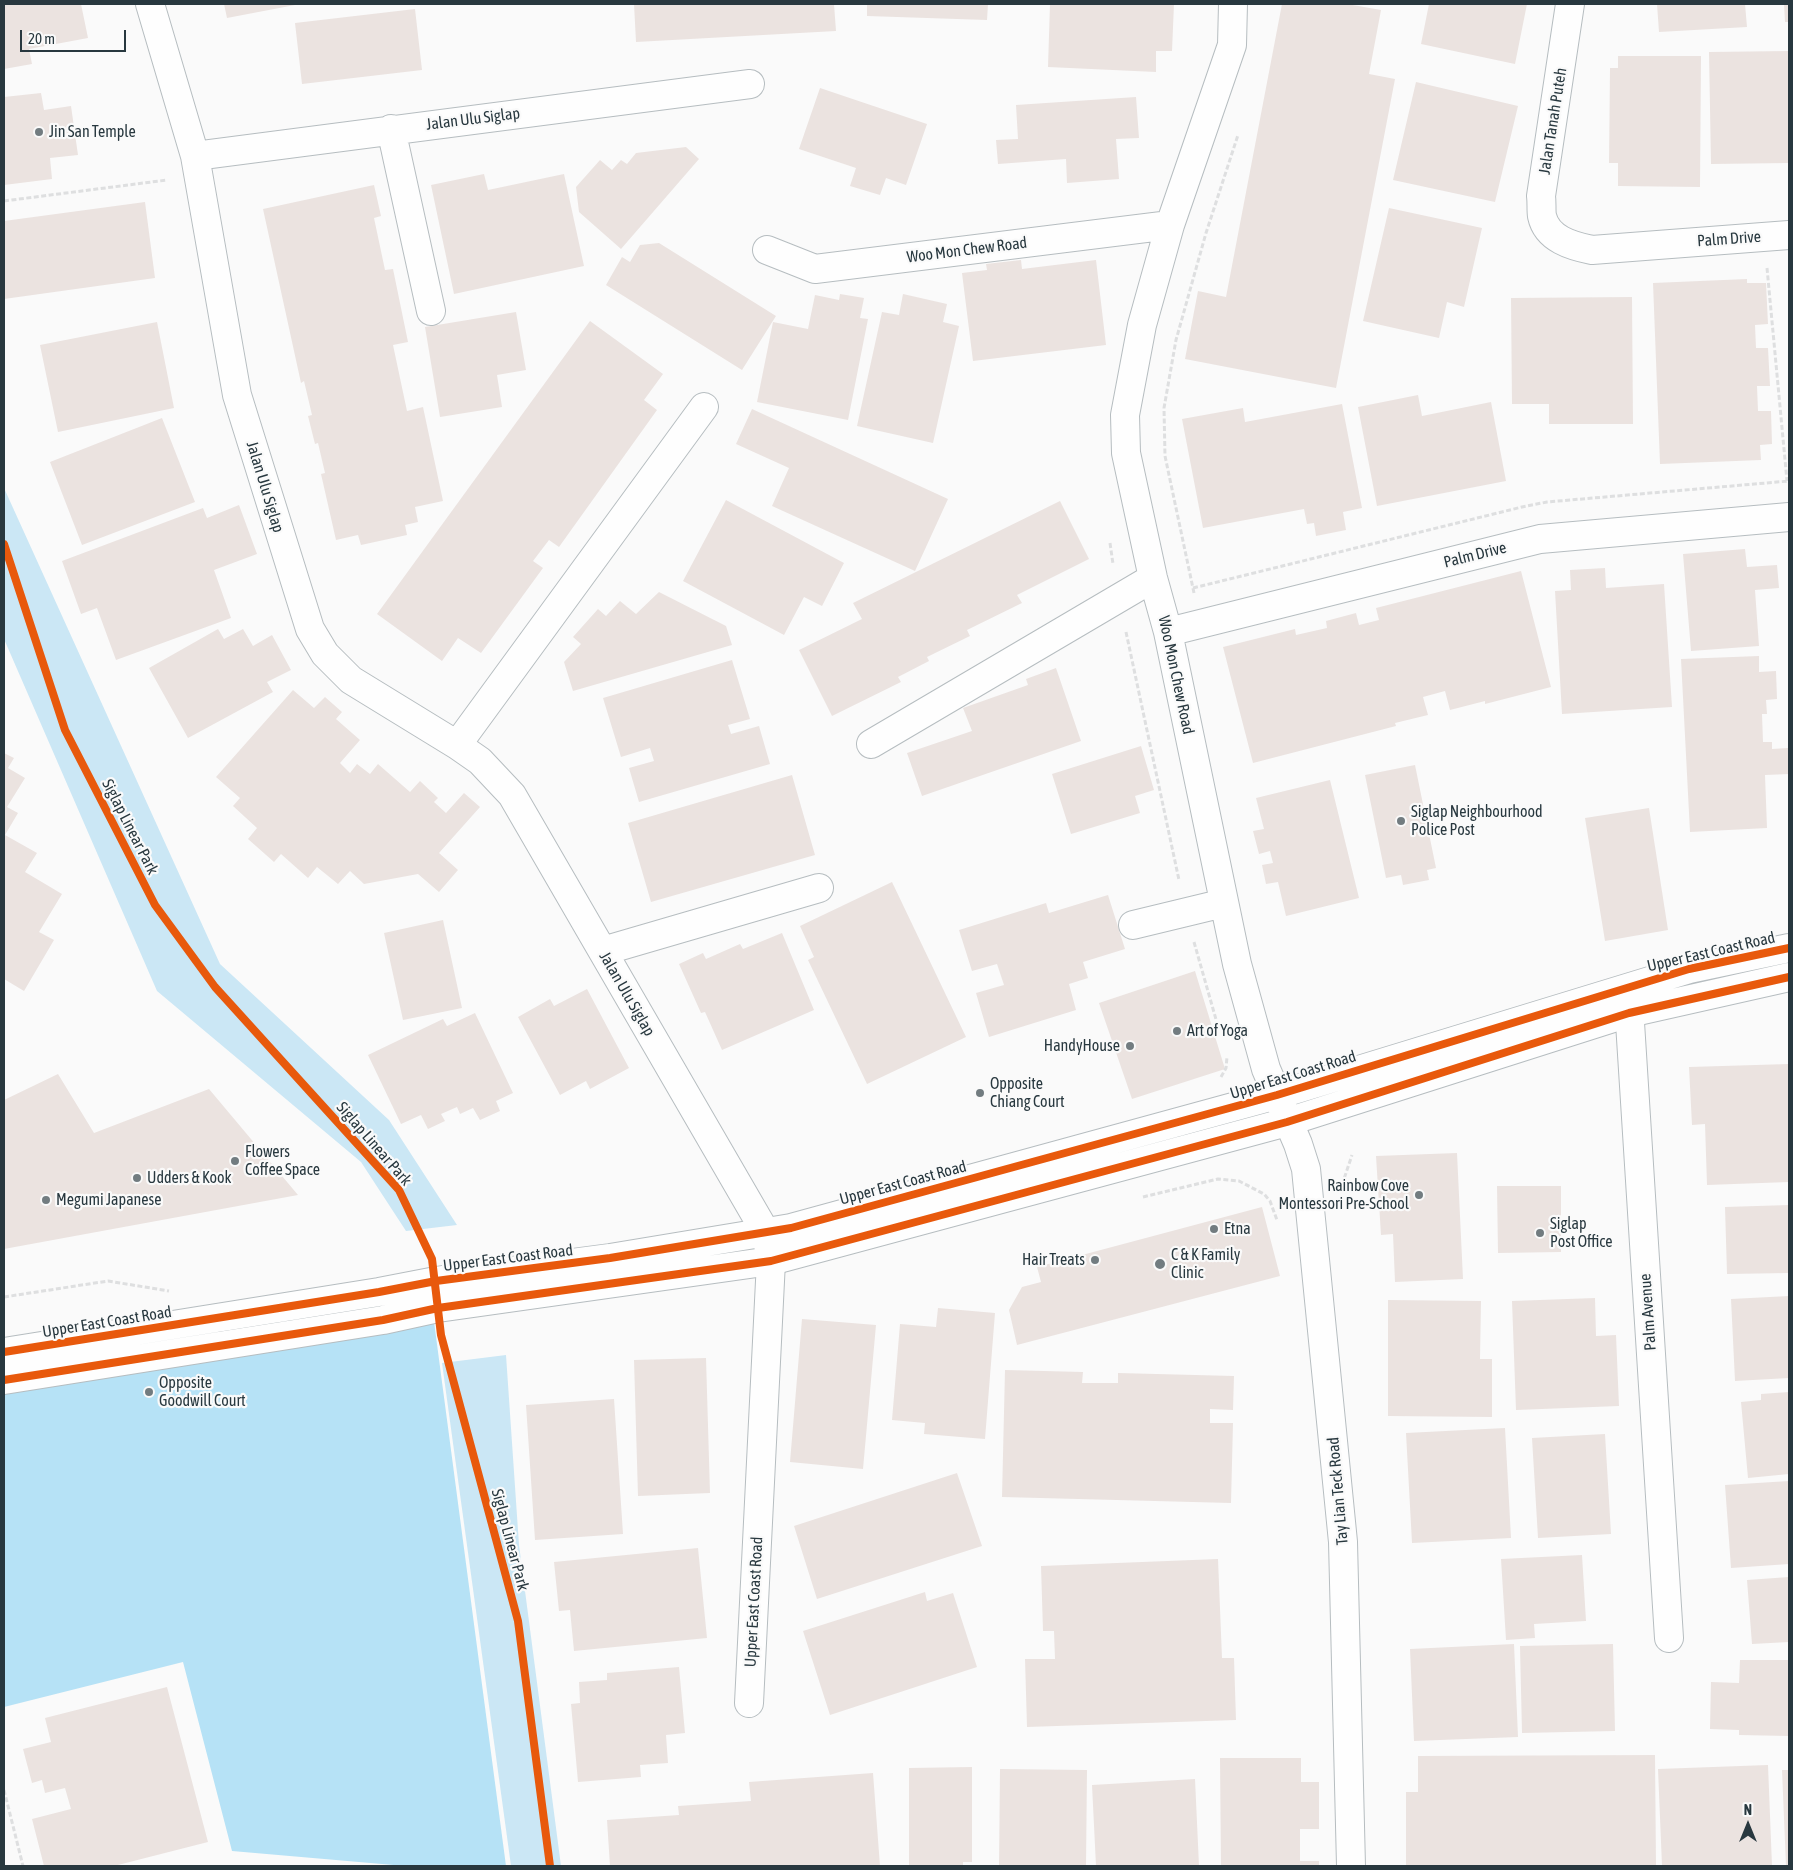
<!DOCTYPE html>
<style>
body{margin:0}
#map{position:relative;width:1793px;height:1870px;overflow:hidden;background:#fafafa;font-family:"Asap Condensed",sans-serif}
canvas{display:block}
.frame{position:absolute;inset:0;border:5px solid #28383f;pointer-events:none}
.north{position:absolute;left:1723px;top:1800px;width:50px;height:50px;-webkit-text-stroke:4px #fafafa;paint-order:stroke;rotate:0deg;font-size:14px;font-weight:700;line-height:20px;text-align:center;color:#28383f}
.north::after{content:'';display:block;margin:auto;width:18px;height:22px;background:#28383f;clip-path:polygon(50% 0,100% 100%,50% 72%,0 100%)}
.scale{position:absolute;left:20px;top:30px;width:106px;height:22px;box-sizing:border-box;border:2px solid #28383f;border-top:0;padding-left:6px;font-size:15px;line-height:18px;white-space:nowrap;color:#28383f;-webkit-text-stroke:4px #fafafa;paint-order:stroke}
</style>
<div id="map">
<canvas width="1793" height="1870"></canvas>
<div class="frame"></div>
<div class="north">N</div>
<div class="scale">20 m</div>
</div>
<script>
const context = document.querySelector('canvas').getContext('2d');
context.lineJoin = 'round';
function fillPath(path, color) {
  context.fillStyle = color;
  context.fill(path, 'evenodd');
}
function stroke(path, color, width, dash) {
  context.strokeStyle = color;
  context.lineWidth = width;
  context.lineCap = dash ? 'butt' : 'round';
  context.setLineDash(dash || []);
  context.stroke(path);
}
function label(font, color, halo, rows, align = 'center') {
  context.font = font + ' "Asap Condensed",sans-serif';
  context.lineWidth = 4.5;
  context.setLineDash([]);
  context.textBaseline = 'middle';
  context.strokeStyle = halo;
  context.fillStyle = color;
  for (const [text, x, y, turn = 0] of rows) {
    context.save();
    context.translate(x, y);
    context.rotate((+turn || 0) * Math.PI / 180);
    context.textAlign = isNaN(turn) ? turn : align;
    if (halo) context.strokeText(text, 0, 0);
    context.fillText(text, 0, 0);
    context.restore();
  }
}
fillPath(new Path2D(`
 M4,488L220,964L389,1120L457,1225L406,1231L361,1162L157,991L4,639Z
 M506,1355L519,1545L561,1866H511L442,1363Z`), '#cbe7f5');
fillPath(new Path2D(`
 M433,1314L506,1866H405L232,1851L183,1662L4,1707V1387Z`), '#b6e2f6');
fillPath(new Path2D(`
 M4,4H81L88,38L29,49L32,64L4,69Z
 M224,4H295V5L227,18Z
 M634,4H834L836,31L636,42Z
 M867,4H988L987,20L867,16Z
 M1050,4H1174L1172,51H1156V72L1048,67Z
 M1282,4H1347L1381,10L1369,74L1395,79L1336,388L1185,359L1198,291L1226,297Z
 M1429,4H1527L1515,64L1421,44Z
 M1657,4H1745L1747,27L1659,32Z
 M1784,4H1789V22H1785Z
 M415,9L422,70L302,84L295,23Z
 M1789,51V163L1711,164L1709,52Z
 M1618,56H1701L1700,187L1618,186V163H1609L1610,68H1618Z
 M1416,82L1518,106L1495,202L1393,180Z
 M820,88L927,124L906,185L886,178L880,195L850,186L856,168L799,149Z
 M41,93L44,110L71,106L78,155L50,158L52,179L4,185V97Z
 M1136,97L1139,138L1116,139L1119,179L1067,183L1066,159L998,164L996,140L1018,139L1016,105Z
 M686,147L699,159L621,249L579,212L576,187L600,160L612,170L621,160L627,164L636,153Z
 M484,174L488,190L564,174L584,266L454,294L431,185Z
 M374,185L381,216L374,218L385,270L393,269L408,342L393,345L407,411L423,407L443,501L415,507L418,522L405,525L407,535L361,545L358,535L336,540L321,474L325,473L318,443L315,444L308,416L312,415L304,381L301,383L263,209Z
 M145,202L155,278L4,299V221Z
 M1389,208L1482,228L1464,307L1447,302L1439,338L1363,321Z
 M659,243L776,316L742,370L606,285L622,257L630,262L640,245Z
 M1021,260L1022,269L1096,260L1106,345L973,361L962,273L987,270L986,264Z
 M1747,279V283H1766L1768,324L1755,325L1756,348H1768L1770,386H1757L1758,411H1771L1772,444L1760,445L1761,460L1660,464L1653,283Z
 M840,294L864,298L860,318L868,319L848,420L757,402L773,322L808,329L815,295L839,300Z
 M903,294L947,304L943,322L959,326L933,443L857,426L882,312L899,315Z
 M1632,297L1633,424H1549V404H1512L1511,298Z
 M516,312L526,370L497,375L502,407L440,417L425,327Z
 M590,321L663,374L644,400L657,410L559,547L549,540L533,561L543,568L481,653L458,638L442,661L377,614Z
 M157,322L174,408L58,432L40,345Z
 M1418,395L1422,416L1491,402L1506,481L1377,506L1358,407Z
 M1342,404L1362,508L1343,512L1346,530L1316,536L1314,523L1307,524L1304,509L1203,528L1182,419L1243,408L1245,422Z
 M752,409L948,499L915,571L772,506L789,468L736,444Z
 M162,418L195,502L82,545L50,462Z
 M726,500L844,563L822,606L804,597L784,635L683,581Z
 M1060,501L1089,559L1017,595L1022,603L967,630L970,636L927,657L929,661L898,677L901,682L832,716L799,650L862,619L853,603Z
 M239,505L257,554L214,570L231,618L116,660L97,608L81,614L62,561L203,508L207,518Z
 M1745,549L1747,567L1777,565L1779,588L1755,590L1759,646L1691,651L1683,554Z
 M1605,568L1606,588L1664,584L1672,707L1562,714L1555,591L1571,590L1570,570Z
 M1521,571L1551,687L1485,704V701L1450,710L1445,691L1423,697L1428,715L1395,723L1396,726L1253,763L1223,647L1295,629L1296,635L1327,628L1326,621L1356,613L1359,625L1379,620L1376,608Z
 M659,592L726,626L732,645L573,691L564,662L581,644L573,637L598,609L606,616L620,601L636,614Z
 M218,629L224,639L243,629L253,646L272,635L291,670L267,682L273,692L188,738L149,668Z
 M1759,656V672L1776,671L1777,699L1766,700L1767,714H1762L1763,742H1772V749L1788,748L1789,774L1765,775L1767,828L1690,832L1681,659Z
 M732,660L750,719L728,725L731,734L759,726L770,764L639,802L629,768L654,761L650,748L621,757L603,698Z
 M1056,668L1081,741L922,796L907,753L972,731L963,708L1028,685L1026,679Z
 M293,690L314,708L325,697L342,712L336,719L360,740L340,763L350,773L357,764L370,774L378,764L410,792L420,781L438,798L434,802L446,813L464,793L480,807L439,853L458,870L439,892L418,874L364,884L350,871L338,884L317,867L308,878L281,854L274,862L248,839L257,828L233,806L240,798L216,777Z
 M1141,746L1154,790L1135,796L1140,813L1071,834L1052,774Z
 M4,753L14,758L8,768L25,778L7,807L18,813L5,835L37,853L25,872L62,894L39,932L54,940L24,991L4,979Z
 M1415,765L1436,868L1427,870L1429,880L1403,885L1401,875L1386,878L1365,775Z
 M792,775L815,855L651,902L628,823Z
 M1330,780L1359,898L1286,916L1278,882L1266,884L1262,865L1273,863L1270,851L1259,854L1253,831L1264,829L1256,798Z
 M1649,808L1668,930L1605,941L1585,818Z
 M892,882L966,1037L867,1084L808,960L814,957L800,926Z
 M1108,895L1125,949L1083,962L1088,978L1069,984L1076,1010L989,1037L976,993L1004,985L997,964L972,971L959,930L1046,903L1049,913Z
 M443,920L462,1008L403,1020L384,933Z
 M782,933L814,1010L722,1050L705,1012L701,1013L679,964L703,953L706,959L740,944L743,949Z
 M1195,971L1225,1069L1132,1099L1099,1003Z
 M587,989L629,1068L590,1089L586,1081L560,1095L518,1017L550,999L554,1006Z
 M475,1013L513,1093L496,1101L500,1111L480,1120L473,1108L460,1114L457,1107L441,1114L445,1121L428,1129L421,1115L401,1124L368,1055L443,1019L447,1026Z
 M1789,1064V1182L1707,1185L1705,1124L1692,1125L1689,1067Z
 M58,1074L94,1133L209,1089L298,1195L4,1249V1100Z
 M1457,1153L1463,1279L1395,1282L1393,1234L1381,1235L1376,1156Z
 M1497,1186H1561V1252L1498,1253Z
 M1789,1205V1273L1727,1274L1725,1207Z
 M1262,1207L1280,1276L1017,1345L1009,1310L1022,1287L1041,1282L1037,1267Z
 M1789,1296V1378L1735,1381L1731,1299Z
 M1595,1298L1596,1336L1616,1335L1619,1406L1516,1410L1512,1301Z
 M1388,1300L1481,1301L1480,1359H1492V1417L1388,1416Z
 M938,1308L995,1313L985,1439L924,1434L925,1423L892,1420L900,1324L936,1327Z
 M802,1319L876,1325L863,1469L790,1462Z
 M706,1358L710,1493L638,1496L634,1360Z
 M1005,1370L1083,1372L1082,1383H1118V1373L1234,1376L1233,1410L1210,1409V1423H1233L1231,1503L1002,1497Z
 M1789,1392V1474L1748,1478L1741,1402L1761,1400V1394Z
 M614,1399L623,1534L535,1540L526,1405Z
 M1505,1428L1511,1538L1412,1543L1406,1433Z
 M1605,1434L1611,1534L1538,1538L1532,1438Z
 M957,1473L982,1546L817,1599L794,1526Z
 M1789,1481V1564L1731,1568L1725,1485Z
 M698,1548L707,1638L574,1651L570,1610L559,1611L554,1562Z
 M1582,1555L1586,1621L1534,1624L1535,1638L1506,1640L1501,1559Z
 M1218,1559L1222,1658H1234L1236,1720L1027,1727L1025,1659H1055L1054,1631H1043L1041,1566Z
 M1789,1577V1642L1752,1644L1747,1580Z
 M925,1592L927,1601L953,1593L977,1667L830,1715L803,1631Z
 M1514,1644L1518,1737L1414,1741L1410,1649Z
 M1613,1644L1615,1731L1522,1733L1520,1646Z
 M1740,1660H1789V1736L1739,1735V1730L1710,1729L1711,1682L1739,1683Z
 M679,1667L685,1733L666,1735L668,1763L640,1765L641,1777L578,1782L571,1704L580,1703L579,1682L607,1680V1673Z
 M167,1687L208,1842L114,1866H44L32,1819L71,1809L65,1788L45,1793L42,1780L32,1783L23,1749L51,1742L45,1718Z
 M1655,1755L1656,1866H1579V1865L1406,1866V1792H1418V1756Z
 M1220,1758H1301V1782H1319V1829H1300V1861H1319V1866H1221Z
 M1768,1765L1772,1866H1662L1658,1769Z
 M972,1767V1862H963V1866H909V1768Z
 M1000,1769L1087,1770L1086,1866H999Z
 M1782,1770H1789V1866H1786Z
 M873,1773L880,1866H610L607,1820L679,1815L678,1806L751,1801L749,1782Z
 M1195,1779L1199,1866H1096L1092,1785Z`), '#ebe3e0');
const minor = new Path2D(`
 M150,4L195,156L237,395L310,629L325,654L351,680L457,745L480,761L512,795L766,1233L771,1261L749,1703
 M1233,4L1232,45L1170,225L1142,325L1125,415L1126,453L1153,578L1168,632L1237,964L1266,1069L1298,1144L1306,1169L1343,1542L1351,1866
 M1570,4L1541,196C1542,203 1541,210 1542,216C1547,239 1572,246 1592,250L1789,235
 M391,129L431,311
 M195,156L750,84
 M767,250L815,269L1170,225
 M1168,632L1540,539L1789,517
 M871,744L1153,578
 M457,745L704,407
 M1133,925L1224,903
 M603,951L819,888
 M1628,991L1669,1638`);
const major = new Path2D(`
 M4,1352L379,1292L436,1281L610,1258L791,1228L1277,1095L1689,969L1789,948
 M4,1380L383,1320L438,1308L771,1261L1287,1122L1629,1013L1789,977`);
stroke(minor, '#b6bdc0', 30);
stroke(major, '#b6bdc0', 30);
stroke(new Path2D(`
 M4,201L167,180
 M1767,268L1787,481
 M1110,543L1113,564
 M1193,588L1522,507L1547,502L1789,481
 M1194,593L1165,456L1164,408L1176,340L1206,233L1238,135
 M1126,632L1179,880
 M1194,942L1217,1023
 M1221,1077L1226,1068L1227,1057
 M1342,1185L1352,1155
 M1143,1197L1218,1179L1239,1181L1264,1194L1270,1201L1277,1220
 M4,1297L108,1281L169,1291
 M4,1790L23,1866`), '#dedfe0', 3, [5, 2.5]);
stroke(minor, '#fefefe', 28);
stroke(major, '#fefefe', 28);
stroke(new Path2D(`
 M4,544L65,730L155,905L215,987L399,1190L432,1259L441,1335L518,1621L550,1866
 M4,1352L379,1292L436,1281L610,1258L791,1228L1277,1095L1689,969L1789,948
 M4,1380L383,1320L438,1308L771,1261L1287,1122L1629,1013L1789,977`), '#e8590c', 8);
for (const [x, y, r, color] of [
 [39,132,5,"#727c80"],
 [1401,821,5,"#727c80"],
 [1177,1031,5,"#727c80"],
 [1130,1046,5,"#727c80"],
 [980,1093,5,"#727c80"],
 [235,1161,5,"#727c80"],
 [137,1178,5,"#727c80"],
 [1419,1195,5,"#727c80"],
 [46,1200,5,"#727c80"],
 [1214,1229,5,"#727c80"],
 [1540,1233,5,"#727c80"],
 [1095,1260,5,"#727c80"],
 [1160,1264,6,"#727c80"],
 [149,1392,5,"#727c80"]
]) {
  const dot = new Path2D();
  dot.arc(x, y, r, 0, 2 * Math.PI);
  context.fillStyle = color;
  context.fill(dot);
  stroke(dot, '#fafafa', 2);
}
label('16px', '#28383f', '#fafafa', [
 ["Jalan Ulu Siglap",473,119,-7],
 ["Jalan Tanah Puteh",1553,121,-81],
 ["Palm Drive",1729,239,-4],
 ["Woo Mon Chew Road",967,250,-7],
 ["Jalan Ulu Siglap",265,487,73],
 ["Palm Drive",1475,555,-14],
 ["Woo Mon Chew Road",1176,675,78],
 ["Siglap Linear Park",130,827,63],
 ["Upper East Coast Road",1711,952,-13],
 ["Jalan Ulu Siglap",627,994,60],
 ["Upper East Coast Road",1293,1075,-17],
 ["Siglap Linear Park",374,1144,49],
 ["Upper East Coast Road",903,1183,-15],
 ["Upper East Coast Road",508,1258,-7],
 ["Palm Avenue",1648,1312,-94],
 ["Upper East Coast Road",107,1322,-9],
 ["Tay Lian Teck Road",1338,1491,-95],
 ["Siglap Linear Park",510,1540,75],
 ["Upper East Coast Road",754,1602,-87]
]);
label('16px', '#28383f', '#fafafa', [
 ["Jin San Temple",49,132],
 ["Siglap Neighbourhood",1411,812],
 ["Police Post",1411,830],
 ["Art of Yoga",1187,1031],
 ["HandyHouse",1120,1046,"right"],
 ["Opposite",990,1084],
 ["Chiang Court",990,1102],
 ["Flowers",245,1152],
 ["Coffee Space",245,1170],
 ["Udders & Kook",147,1178],
 ["Rainbow Cove",1409,1186,"right"],
 ["Montessori Pre-School",1409,1204,"right"],
 ["Megumi Japanese",56,1200],
 ["Siglap",1550,1224],
 ["Post Office",1550,1242],
 ["Etna",1224,1229],
 ["C & K Family",1171,1255],
 ["Clinic",1171,1273],
 ["Hair Treats",1085,1260,"right"],
 ["Opposite",159,1383],
 ["Goodwill Court",159,1401]
], 'left');
</script>
